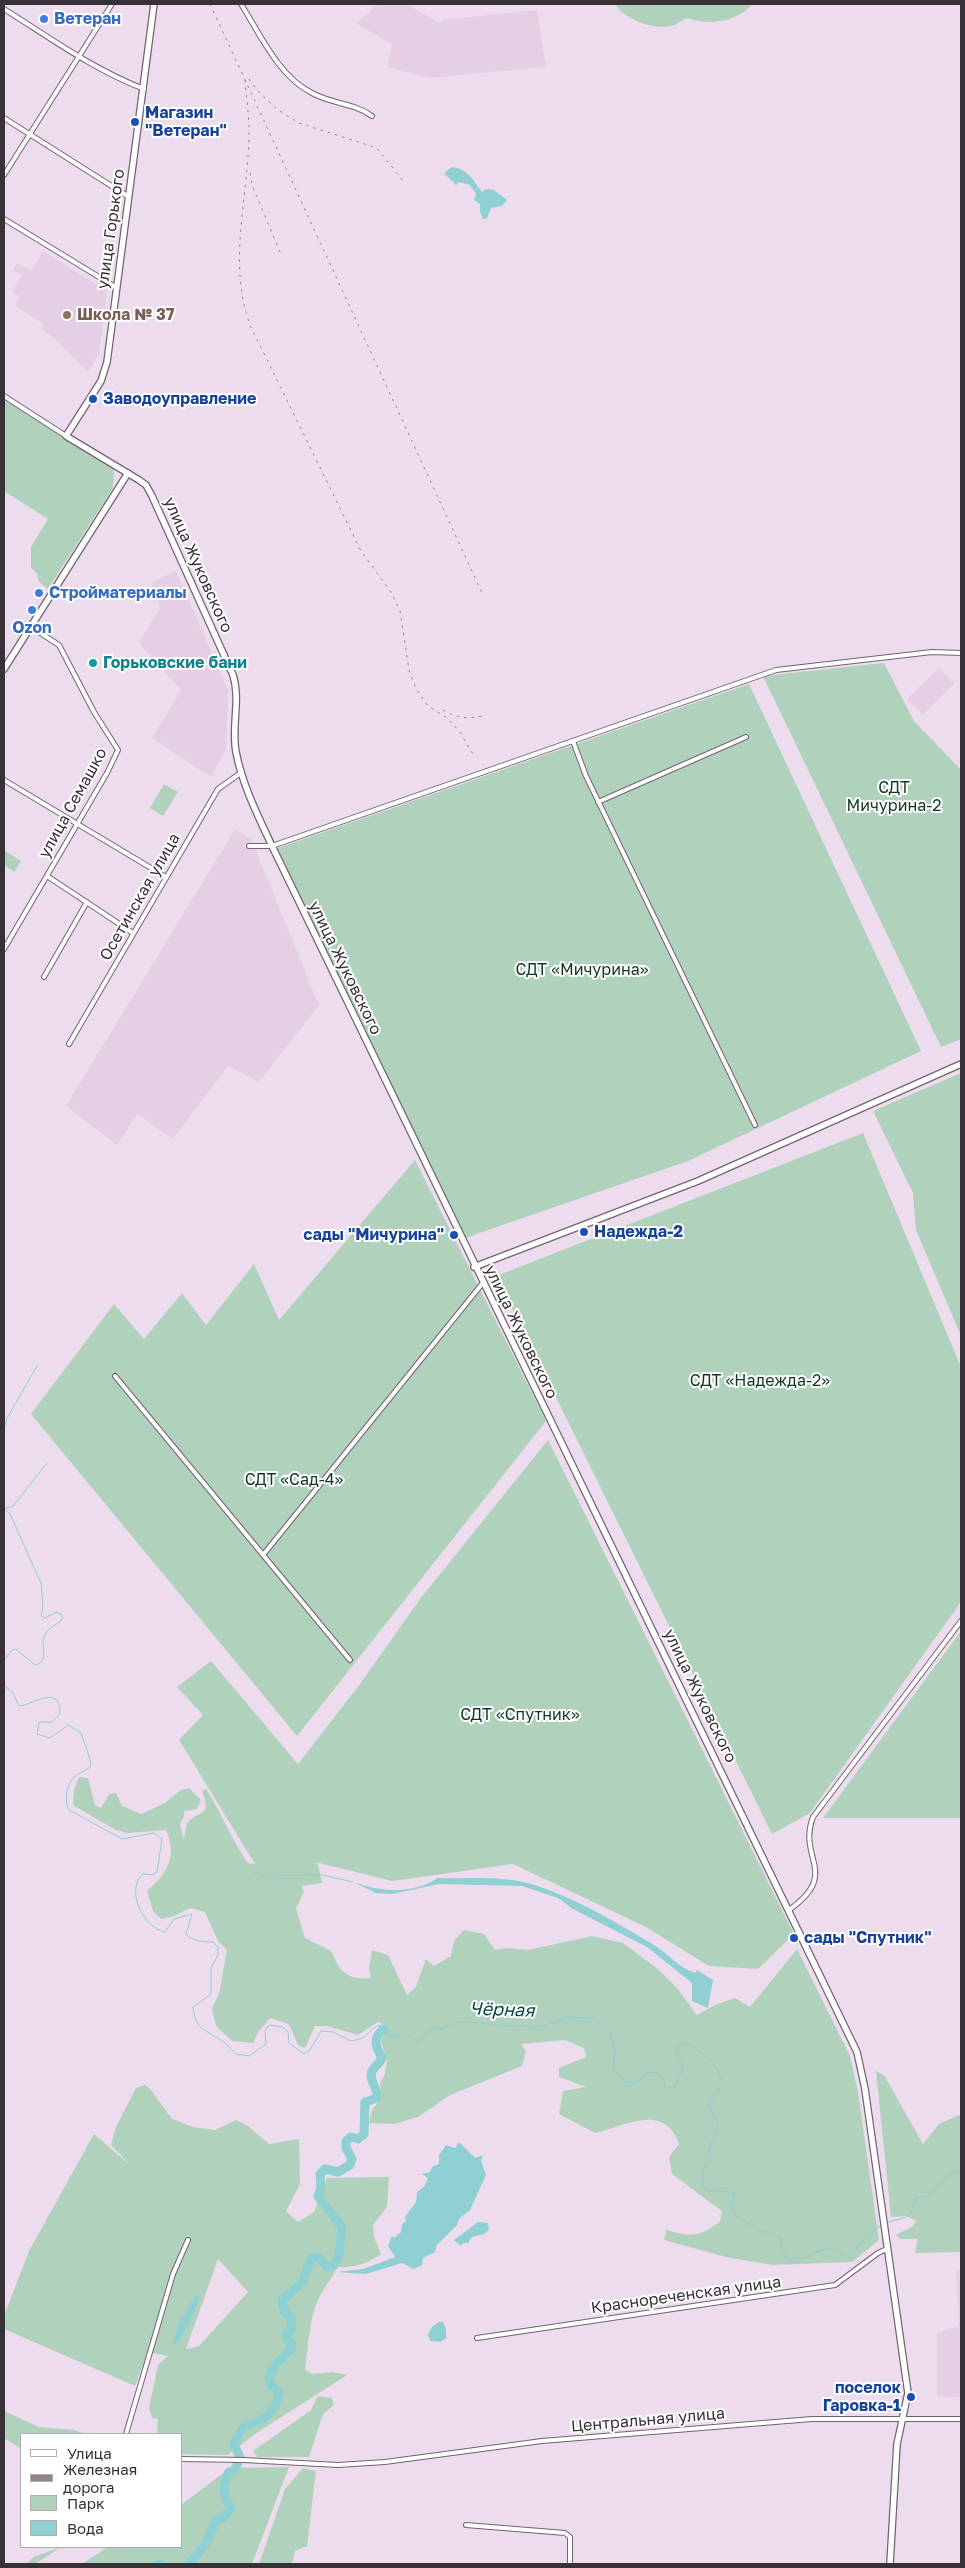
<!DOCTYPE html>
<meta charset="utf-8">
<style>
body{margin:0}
#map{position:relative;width:965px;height:2568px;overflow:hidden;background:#eddced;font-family:"Golos Text",sans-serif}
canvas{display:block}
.frame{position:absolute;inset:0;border:5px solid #383138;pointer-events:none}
.legend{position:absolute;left:20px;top:2433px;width:162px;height:115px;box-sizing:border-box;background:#fff;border:1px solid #afadaf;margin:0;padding:6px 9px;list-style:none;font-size:15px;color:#383138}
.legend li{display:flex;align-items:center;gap:10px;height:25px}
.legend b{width:25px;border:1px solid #afadaf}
</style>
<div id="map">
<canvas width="965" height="2568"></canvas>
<div class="frame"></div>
<ul class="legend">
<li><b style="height:6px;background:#fff"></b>Улица</li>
<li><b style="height:6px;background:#918591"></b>Железная дорога</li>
<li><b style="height:14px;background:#b0d2bd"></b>Парк</li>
<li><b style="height:14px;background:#8fd0d2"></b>Вода</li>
</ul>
</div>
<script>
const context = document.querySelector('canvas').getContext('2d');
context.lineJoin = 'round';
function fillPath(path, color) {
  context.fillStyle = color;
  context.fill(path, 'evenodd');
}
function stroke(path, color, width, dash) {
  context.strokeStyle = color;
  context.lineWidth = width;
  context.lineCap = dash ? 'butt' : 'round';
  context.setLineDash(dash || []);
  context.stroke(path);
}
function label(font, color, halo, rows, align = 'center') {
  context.font = font + ' "Golos Text",sans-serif';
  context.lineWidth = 4;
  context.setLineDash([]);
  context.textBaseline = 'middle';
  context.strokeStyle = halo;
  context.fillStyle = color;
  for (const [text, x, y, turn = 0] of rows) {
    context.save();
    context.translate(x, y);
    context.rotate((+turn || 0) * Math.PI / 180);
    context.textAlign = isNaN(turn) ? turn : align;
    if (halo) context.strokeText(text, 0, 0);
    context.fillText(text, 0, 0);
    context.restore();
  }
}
fillPath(new Path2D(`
 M378,4H407L439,23L443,20L537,10L546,67L429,78L387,67L392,44L356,24Z
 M43,251L107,291L99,354L88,372L54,338L41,329L44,324L15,306L20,297L12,292L22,275L13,270L17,263L31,271Z
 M176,571L228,690L226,750L211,777L152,738L181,690L139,643L160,607L151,583Z
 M939,668L955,683L923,715L907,699Z
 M235,829L251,839L319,1005L259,1082L228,1066L173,1139L137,1114L117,1145L66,1106Z
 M961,2270V2397L937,2396V2333L959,2326L956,2272Z`), '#e5cfe5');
fillPath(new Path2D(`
 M615,4H752C738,22 708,26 688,18C682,19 677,25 671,26C652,30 625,19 615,4Z
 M4,399L114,469L113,488L48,589L39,582L37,573L31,568V547L48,519L4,491Z
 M884,663L914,721L961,770V1039L941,1047L763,676Z
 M749,684L921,1051L688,1161L465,1238L277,865L275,849Z
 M164,784L178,792L163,816L150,808Z
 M5,851L21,861L14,872L4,865Z
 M961,1073V1336L916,1230L913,1193L873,1111Z
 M863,1133L961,1367V1602L810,1813L772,1834L496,1276Z
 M415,1160L546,1421L297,1736L31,1414L114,1304L144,1339L182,1293L206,1325L254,1264L279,1320Z
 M548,1440L794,1934L758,1969L709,1966L646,1927L513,1864L392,1881L319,1863L313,1864H318L322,1883L302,1886L304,1892L296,1908L305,1938L331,1951C340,1972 347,1980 371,1978L369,1968L372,1950L388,1955L407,1995L416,1987L426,1959L434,1966L451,1956L454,1941L464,1930L484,1934L495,1950L507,1948L528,1950L592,1936L623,1943L658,1969L677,1988L697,2015L715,2005L735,1998L750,2007L797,1949L850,2056L858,2092L879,2240L852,2262L772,2265L726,2257L664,2240L666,2230C692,2237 698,2237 720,2222L722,2211L672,2174L669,2157L679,2144C664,2102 626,2126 595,2133L559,2114L563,2091L586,2087L559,2077V2068L586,2057L584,2048L565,2040L521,2044L526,2051L522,2066L450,2095L418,2117L394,2124L369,2123L372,2110L382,2097L380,2083L385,2074L387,2061L381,2041L387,2026L378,2022L358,2035L327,2026H315L305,2048L298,2045L289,2024L270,2018L259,2031L253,2043L232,2041L216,2026L212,2008L219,1994L227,1950L218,1941L205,1912L190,1908L174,1916L161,1919L153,1911L147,1891C167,1874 178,1855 166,1830L127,1833L116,1830L73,1805L74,1790L79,1777L88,1778L95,1805L101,1808L109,1794L116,1793L122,1806L141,1814L165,1803L181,1790L189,1788L201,1800L197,1809L184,1811V1817L180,1824L184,1839L187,1823C203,1808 211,1816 202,1791L206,1789C222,1813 231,1840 248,1863L255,1864L179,1740L203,1715L177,1687L211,1661L298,1764L360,1684L420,1599Z
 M961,1631V1818H823Z
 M876,2071L884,2075L923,2144L939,2124L961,2114V2252L915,2253L918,2239H901L896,2235L912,2227L916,2221L906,2216L891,2217Z
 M145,2085L151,2090L172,2119L193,2127L215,2130L236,2120L248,2126L269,2144L299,2139L300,2184L286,2211L298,2222L314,2212L327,2178L389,2177L387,2207L373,2225L374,2237L381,2254C367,2264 354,2268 337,2267C331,2281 322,2290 317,2302C309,2322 308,2348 305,2369L311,2374L333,2372L347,2375L255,2434L228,2455L181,2454V2434H157L158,2419L152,2418L149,2408L158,2365L168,2356L148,2352L135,2386L4,2329V2316L29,2251L94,2134L130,2165L111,2145L116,2127L136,2088ZM218,2259L248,2292L199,2346L186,2349Z
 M318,2396L332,2398L334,2405L323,2414L309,2457H257L253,2451L310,2411Z
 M4,2411L39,2427L74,2430L86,2434H21V2449L4,2438Z
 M289,2467L252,2564H82L108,2547H181V2505L230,2468Z
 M303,2468L316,2471L307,2546L295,2551L292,2564H259L285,2489Z
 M61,2547L35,2564H26L34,2557Z`), '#b0d2bd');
fillPath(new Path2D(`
 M452,167C468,169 473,180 482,192L486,189L494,190L507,200L502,206L491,208L487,218L483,219L480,211V204L474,200L476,194L470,185L459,182L456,185L444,173Z
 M438,1878C466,1879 496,1876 523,1882C566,1892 613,1921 651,1943C667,1952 677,1967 695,1973L697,1970L713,1980L708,2008L692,2001V1983L647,1947L573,1909L558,1898L522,1886L439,1884L392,1894L376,1893L353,1882C382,1892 411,1895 438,1878Z
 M459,2142L475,2158L483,2155L481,2161L486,2175L470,2210L459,2219L457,2225L437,2245L435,2252L423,2258L422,2265L414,2269L402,2263L366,2274L337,2272L363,2269L395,2257L388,2246L392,2236L394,2238L401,2232L402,2224L406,2221L405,2217L416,2202L417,2192L424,2187L428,2178L422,2174L430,2172L432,2167L439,2164V2155L446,2145L455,2148Z
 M478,2222L488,2223L489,2230L484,2234L472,2237L468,2243H463L461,2246L454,2240Z
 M195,2296H200C196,2312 186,2329 177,2344H173L178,2324Z
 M439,2322H443L446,2330V2338L441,2342L430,2341L428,2334L432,2327Z`), '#8fd0d2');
stroke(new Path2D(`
 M4,1430L7,1418L37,1366
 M4,1507L11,1516L41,1583L43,1606L41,1616L45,1618L56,1612L62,1615V1620C57,1624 49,1628 46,1633C38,1643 50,1655 39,1664L35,1665L16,1649L11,1651L4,1661
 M7,1508L13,1506L47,1463
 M4,1685L13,1693L19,1706C29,1707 57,1684 60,1709C61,1715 56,1718 52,1722H39L37,1734L50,1738L68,1725L81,1733L91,1762L90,1767C85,1772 77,1773 73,1778C66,1786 64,1802 69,1810L122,1839L154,1833L162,1839L157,1872L152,1875L143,1874C125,1889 143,1928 165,1932L174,1919L192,1914L186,1934C193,1942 203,1941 213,1942L218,1947V1955L211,1968V1994L193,2007C196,2031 204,2028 222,2041
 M254,1872L260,1876L323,1875L353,1882
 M222,2040L236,2054L249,2056L266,2044L265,2031L269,2025L283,2027L288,2032L289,2043L304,2054L310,2050L321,2031L333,2032L351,2041C368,2039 367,2031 379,2025L389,2035L397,2037L402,2031L417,2042L435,2026L441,2029L456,2021L528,2027L543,2026L568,2017L590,2018L600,2022L609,2032L615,2049L613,2068L624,2081L635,2083L649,2072L657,2073L664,2080L665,2087L674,2088L683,2067L678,2057L677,2045L685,2042C698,2049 726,2068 720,2087C718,2093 712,2099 708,2103L718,2126L709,2150L711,2159C702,2169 700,2175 704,2188C715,2193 723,2190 735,2193L731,2203L735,2215L762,2232H770L780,2237L784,2254L790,2261L799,2262C804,2257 829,2246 835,2248C840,2249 842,2255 847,2258C861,2247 865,2232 882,2225
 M886,2223C905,2216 911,2222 915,2198L927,2196L954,2170L961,2173`), '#8fd0d2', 1);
stroke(new Path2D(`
 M157,2564H160
 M189,2564L206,2544L216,2520L223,2518L231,2508C223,2496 222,2486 229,2472L235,2470L240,2457L234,2445C236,2440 239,2431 244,2427C247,2424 254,2423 259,2421C270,2416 277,2405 279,2393L270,2383L269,2377L275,2365L291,2350L292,2344L287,2340V2333L292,2329L291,2316L285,2313L282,2300L302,2283L311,2259L318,2257L327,2267L334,2265L338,2259L342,2227L318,2196L321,2187L320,2174L325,2169L338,2172L350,2165L352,2159L346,2148V2141L351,2137L358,2139L364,2134L365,2102L377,2098C379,2088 368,2081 372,2071C375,2066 380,2063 382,2058C376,2047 372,2039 383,2029`), '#8fd0d2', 9);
const street = new Path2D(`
 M241,4C260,34 279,77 312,93C332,104 354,103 372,116
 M4,9C49,37 94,70 144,89
 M4,118L129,197
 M4,175L112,4
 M4,219L117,288
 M4,396L66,436
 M573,741L586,776L755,1125
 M4,780L166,877
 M598,802L746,737
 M249,846H272L776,670L932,652L961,653
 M47,876L133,933
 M4,949L107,773L118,750L94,712L59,645L31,627
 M44,977L87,902
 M69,1044L218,789L242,772
 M115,1376L350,1660
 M263,1555L482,1284
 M789,1910C841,1873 797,1859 813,1817L961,1621
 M477,2338L835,2285L878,2253L887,2249
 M126,2434L173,2274L188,2240
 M181,2459L244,2460L338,2465L385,2462L542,2441L812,2419H961
 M466,2525L565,2533L570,2537V2564`);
const secondary = new Path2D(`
 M154,4L107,362L101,381L66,436L139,480L146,485L152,496L233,675C241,701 231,726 236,752C242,784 258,816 272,846L857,2052L865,2089L908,2393L897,2444L890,2564
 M4,669L128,473
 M474,1267L698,1181L961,1064`);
stroke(street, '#726372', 6);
stroke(secondary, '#726372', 8);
stroke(street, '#fff', 4);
stroke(secondary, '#fff', 5.5);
stroke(new Path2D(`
 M210,4L483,595
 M249,79L257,90L278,110L299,123L377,148L404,182
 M245,80C246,97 249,114 249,130C249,196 227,262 250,325L361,551L391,592L400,611L409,670L416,689L428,706L447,718L460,732L474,756
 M250,173L252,185L280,252
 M443,710C456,718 468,719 483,716`), '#918591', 1, [2.5, 5]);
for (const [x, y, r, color] of [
 [44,19,5,"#3f7fe0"],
 [135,122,5,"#1a4fb4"],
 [67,315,5,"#8d6e63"],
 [93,399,5,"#1a4fb4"],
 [39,593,5,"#3f7fe0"],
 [32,610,5,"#3f7fe0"],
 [93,663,5,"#0f9aa8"],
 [584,1232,5,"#1a4fb4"],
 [454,1235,5,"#1a4fb4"],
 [794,1938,5,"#1a4fb4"],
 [911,2397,5,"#1a4fb4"]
]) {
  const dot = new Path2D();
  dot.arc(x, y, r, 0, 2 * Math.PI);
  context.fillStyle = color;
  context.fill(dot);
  stroke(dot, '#fff', 2);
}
label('bold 16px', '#366cbe', '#fff', [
 ["Ветеран",54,19],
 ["Стройматериалы",49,593],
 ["Ozon",32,628,"center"]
], 'left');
label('bold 16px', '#164399', '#fff', [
 ["Магазин",145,113],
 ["\"Ветеран\"",145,131],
 ["Заводоуправление",103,399],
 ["Надежда-2",594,1232],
 ["сады \"Мичурина\"",444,1235,"right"],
 ["сады \"Спутник\"",804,1938],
 ["поселок",901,2388,"right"],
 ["Гаровка-1",901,2406,"right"]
], 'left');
label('16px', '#383138', '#fff', [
 ["улица Горького",111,229,-82],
 ["улица Жуковского",198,565,66],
 ["улица Семашко",73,803,-61],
 ["Осетинская улица",140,897,-60],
 ["улица Жуковского",345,968,64],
 ["улица Жуковского",521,1332,64],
 ["улица Жуковского",700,1696,64],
 ["Краснореченская улица",686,2295,-8],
 ["Центральная улица",648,2420,-5]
]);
label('bold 16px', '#785e54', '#fff', [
 ["Школа № 37",77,315]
], 'left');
label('bold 16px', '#0d838f', '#fff', [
 ["Горьковские бани",103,663]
], 'left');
label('16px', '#103824', '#fff', [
 ["СДТ",894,788],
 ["Мичурина-2",894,806],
 ["СДТ «Мичурина»",582,970],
 ["СДТ «Надежда-2»",760,1381],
 ["СДТ «Сад-4»",294,1480],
 ["СДТ «Спутник»",520,1715]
]);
label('italic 18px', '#0c484a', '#fff', [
 ["Чёрная",502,2010,2]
]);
</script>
